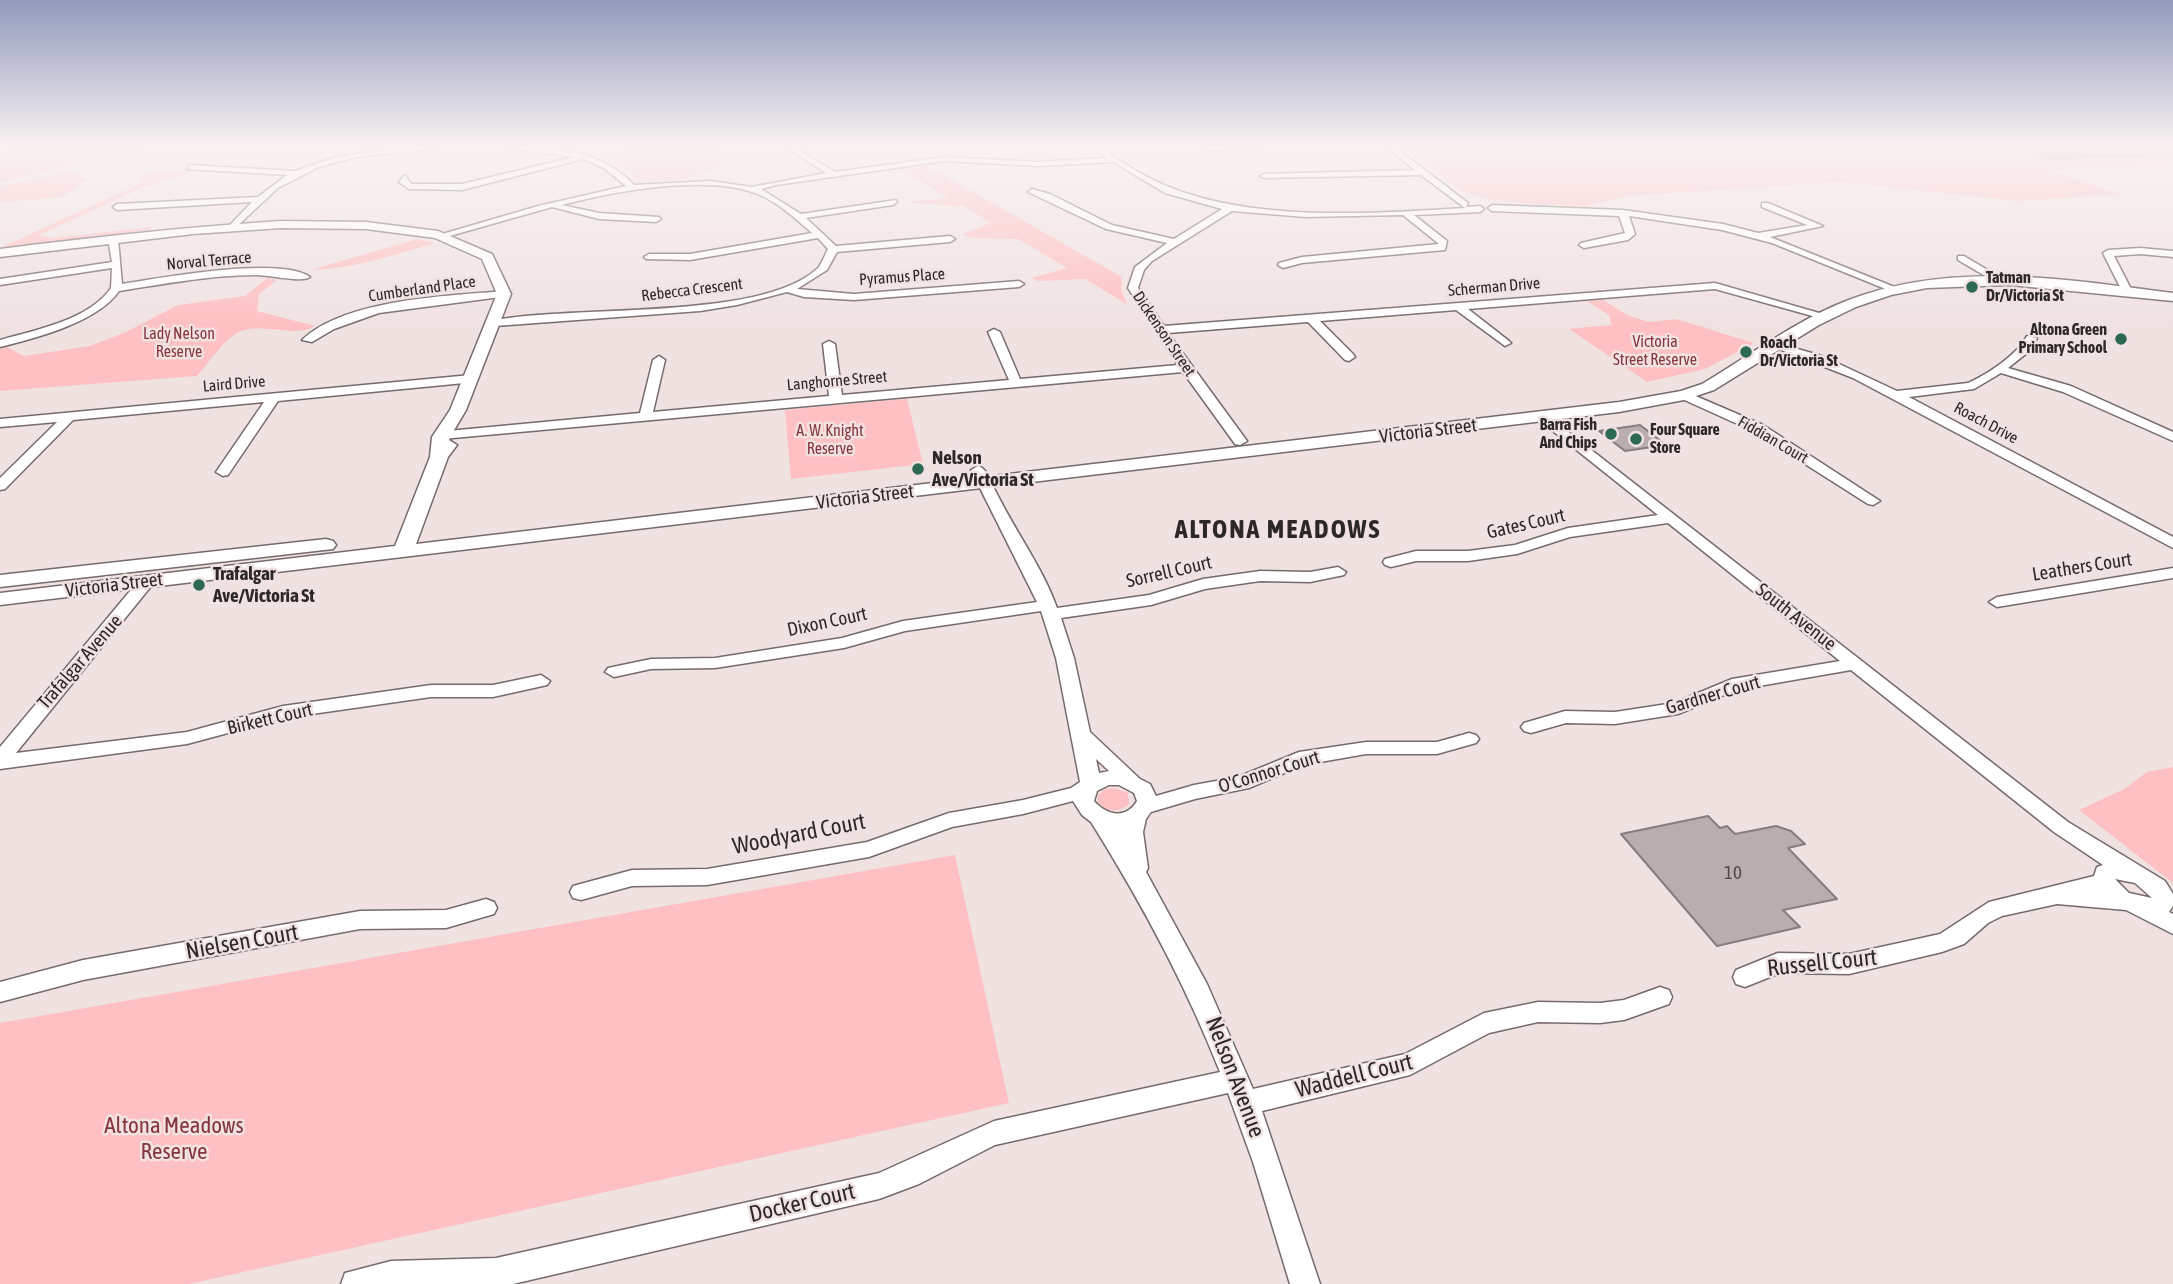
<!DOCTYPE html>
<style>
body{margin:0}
canvas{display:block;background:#f1e2e2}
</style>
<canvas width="2173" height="1284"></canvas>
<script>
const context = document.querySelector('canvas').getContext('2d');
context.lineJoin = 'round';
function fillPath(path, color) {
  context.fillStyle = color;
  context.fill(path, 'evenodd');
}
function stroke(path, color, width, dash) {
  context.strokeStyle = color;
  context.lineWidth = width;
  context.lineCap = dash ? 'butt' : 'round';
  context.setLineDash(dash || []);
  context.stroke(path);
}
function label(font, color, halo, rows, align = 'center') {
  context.font = font + ' "Asap Condensed",sans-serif';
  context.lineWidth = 5;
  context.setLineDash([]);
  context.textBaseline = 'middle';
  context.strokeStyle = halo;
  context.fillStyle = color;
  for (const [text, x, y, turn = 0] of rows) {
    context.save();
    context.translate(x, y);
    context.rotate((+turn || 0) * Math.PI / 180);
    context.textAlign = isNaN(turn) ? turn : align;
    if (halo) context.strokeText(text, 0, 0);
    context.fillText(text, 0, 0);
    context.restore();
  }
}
fillPath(new Path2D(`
 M8,148H152L0,182V151Z
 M625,148H723L738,160L683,180L646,182L639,181L624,167L597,156Z
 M1508,148H2173V165L2049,171L2122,194L2018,201L1840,182L1627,196L1587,206L1532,204L1489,199L1461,191L1405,149Z
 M924,164L1122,277L1121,290L1127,304L1085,279L1038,281L1032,278L1067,268L1018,239L970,238L962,234L991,223L963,206L911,203L912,201L949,198L899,168Z
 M166,171H194L144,187L39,235L53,238L153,227L148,230L0,248L144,182L136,176Z
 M65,173H76L86,180L62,197L0,202V186Z
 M418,239L435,243C394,255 352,269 310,270Z
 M267,278L277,280L259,294L257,311L315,326C292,339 264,321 239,332C224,339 209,363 197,376L0,391V349L7,347L24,356L90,346L126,332L178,305L245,296Z
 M1603,300L1627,315L1649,322L1676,319L1754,343L1705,369L1647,382L1569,329L1611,325L1610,316L1587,301Z
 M907,399L923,464L791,479L785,410Z
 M2173,767V883L2079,810L2124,789L2147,772Z
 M1115,788L1128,793L1129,804C1119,813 1106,813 1098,802V795L1105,789Z
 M955,855L1009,1103L189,1284H0V1023Z`), '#fec0c2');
fillPath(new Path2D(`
 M2006,148H2173V156L2048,160Z`), '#b27477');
const building = new Path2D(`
 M1640,425L1666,445L1625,451L1599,431Z
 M1708,816L1720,828L1727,826L1735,834L1776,826L1791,831L1805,844L1788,848L1837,899L1783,910L1800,927L1717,946L1621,834Z`);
fillPath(building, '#baadad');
stroke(building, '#897c7c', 2);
const minor = new Path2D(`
 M398,148H440L356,157L319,167L278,188L234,229L229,226L252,202L117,210L113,207L117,204L258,197L287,175L187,169L190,165L295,171L336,157Z
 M506,148C552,145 601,150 634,185L710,181L752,187L826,173L787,148H796L835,172L944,157L1038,162L1106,158L1098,148H1106C1111,157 1125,164 1135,170C1224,225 1363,214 1465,208L1421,175L1264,178L1260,176L1264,174L1415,170L1388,148H1396L1468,203L1466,207L1480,206L1484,209L1480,212L1414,215L1447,241L1445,250L1302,263L1283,268L1278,265L1279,263L1302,257L1439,244L1403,215L1306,217L1232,211L1152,261L1144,270L1138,288L1164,326L1715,283L1833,317L1827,320L1715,289L1468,309L1509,341L1511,343L1505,346L1456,310L1320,321L1353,354L1355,357L1349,361L1345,360L1308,322L1168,333L1247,441L1240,445L1235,444L1183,372L442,439L437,438V432L640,413L653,360L659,356L665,360L653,412L829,396L823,344L829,341L835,344L842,395L1009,380L988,332L994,329L1000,332L1020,379L1178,365L1128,288L1135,267L1167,243L1106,229L1028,192L1032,189L1050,194L1112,225L1174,239L1222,209L1165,193L1113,162L1038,166L944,161L776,185L761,189L801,214L896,200L897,202L893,205L806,218L836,246L950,236L955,239L950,242L837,252L827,270L797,289L854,294L1019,281L1024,284L1019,287L854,300L804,297L787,292L737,305L700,311L495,326L491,325V321C570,304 761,322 818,268C822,263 825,255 828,249L818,238L690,260L646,259L644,257L649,254H690L812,233C796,219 780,204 760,195C711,173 614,191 562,205L599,213L659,217L661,219L656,222L599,219L552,207L439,239V235L538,206L626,186L604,168L583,159L462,190L409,189L399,182L405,175L411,184H462L574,157Z
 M1202,148H1263L1205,151Z
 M1762,203H1768L1823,226L1770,237L1902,290L1893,292L1772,243L1722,230L1629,216L1635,234L1628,240L1584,248L1579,245L1581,243L1625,233L1619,216L1492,211L1488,208L1492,205L1623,210L1723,224L1758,233L1807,225L1762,207Z
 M113,236L118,239L122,284C160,278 280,256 310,277C302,283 269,275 256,275C210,275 165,284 119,291C98,322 36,338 0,347V340C35,330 89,320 111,288L112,268L0,285V279L112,262L108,239Z
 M2140,248L2173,251V257L2140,254L2114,256L2132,291L2123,293L2103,253L2108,250Z
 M1958,256H1964L2008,282L1999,284L1958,260Z
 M504,291L508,292V296L379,313L334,329L312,342L302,340C345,299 447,296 504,291Z
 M2027,336L2037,338L2032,349L2008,368L2071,386L2173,432V441L2063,392L2001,373L1974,389L1909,397L2173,537V548L1853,378L1771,346L1777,343L1822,356L1897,391L1968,383C1988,374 2017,355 2027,336Z
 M471,375L475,376V382L278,401L228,475L223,476L216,472L264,402L73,420L5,489L0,490V478L57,422L0,427V419Z
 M1684,391L1763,425L1880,501L1873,505L1868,504L1753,431L1680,398V392Z
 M1544,413L2068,822L2165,881L2173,894V906L2169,912L2173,914V934L2126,910L2057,904L2002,916L1988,923L1964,944L1942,952L1849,974L1780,973L1745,987L1736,984L1733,977L1736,970L1778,953L1849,954L1940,934L1989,902L2094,876L2097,867L2103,865L2054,832L1851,670L1736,690L1678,714L1615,724L1566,723L1531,733L1524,731L1521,727L1524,723L1565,711L1615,712L1674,703L1732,679L1840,661L1668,523L1570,537L1517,554L1468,561H1416L1391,567L1385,565L1383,562L1385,559L1416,551H1468L1515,545L1568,528L1658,515L1539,420V414ZM2115,879L2135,883L2152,898L2129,893Z
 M978,466C988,469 991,483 996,492C1015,531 1043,568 1057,608L1149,595L1203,579L1260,571L1310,572L1338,567L1346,572L1344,575L1310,582L1260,581L1205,589L1151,605L1061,618L1074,658L1090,732L1140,779L1150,784L1156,796L1194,785L1238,777L1299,752L1366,742H1437L1469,733L1476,735L1479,739L1476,743L1437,754H1366L1303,765L1249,788L1195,799L1151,812L1146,819L1143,832L1148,868L1146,872L1207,984L1253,1089L1405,1054L1484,1013L1538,1002L1600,1003L1624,1000L1660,987L1669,990L1672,997L1669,1004L1624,1020L1600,1023L1538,1022L1489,1033L1410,1075L1262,1111L1320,1284H1290L1253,1162L1228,1093L995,1145L919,1184L879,1199L513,1284H341L345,1273L391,1261L496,1258L879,1173L994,1121L1220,1072C1185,983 1141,902 1091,822L1082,815L1073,801L1023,814L952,827L869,857L707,885L632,886L581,900L573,898L570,892L573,886L632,870L707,869L867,842L949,813L1023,800L1071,788L1080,782L1056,658L1041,611L905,631L844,648L715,668L651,669L614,677L605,672L608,668L651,659L715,658L842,638L903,621L1037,602L971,470ZM1096,759L1109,771L1099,773ZM1109,785H1119L1134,793L1137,801C1126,820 1106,815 1094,801L1097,791Z
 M2173,568V578L1997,607L1989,602L1997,597Z
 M146,577L152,579L154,582L152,585L16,753L187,732L283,706L431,685H493L541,675L550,681L547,685L493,697H431L284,718L187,744L0,769V747L140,579Z
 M486,899L494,902L497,908L494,914L446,928L360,929L83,980L0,1002V982L83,960L360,911L446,910Z`);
const tertiary = new Path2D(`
 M281,221L366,222L438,231L492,254L511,294L466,410L450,437L449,440L457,445L448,457L416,544L1619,402L1681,391L1702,384C1749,356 1795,321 1846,301C1950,260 2066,279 2173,293V301L2010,285L1927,288L1891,295L1856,307L1819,325L1714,390L1684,400L1619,412L0,605V593L395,546L430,457L432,437L450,410L497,294L482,259L435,238L366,229L281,228L193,234L0,257V249C94,237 187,227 281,221Z
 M326,539L333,541L336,545L333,549L0,587V575Z`);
stroke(minor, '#776a6a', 3);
stroke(tertiary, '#776a6a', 3);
fillPath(minor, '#fff');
fillPath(tertiary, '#fff');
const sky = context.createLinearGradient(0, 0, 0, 327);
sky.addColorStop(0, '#929abb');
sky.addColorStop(0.45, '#f9f2f2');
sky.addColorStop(1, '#f9f2f200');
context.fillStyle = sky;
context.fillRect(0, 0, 2173, 327);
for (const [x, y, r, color] of [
 [1972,287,7,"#2e6952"],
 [2121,339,7,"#2e6952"],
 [1746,352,7,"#2e6952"],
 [1611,434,7,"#2e6952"],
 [1636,439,7,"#2e6952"],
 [918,469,7,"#2e6952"],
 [199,585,7,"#2e6952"]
]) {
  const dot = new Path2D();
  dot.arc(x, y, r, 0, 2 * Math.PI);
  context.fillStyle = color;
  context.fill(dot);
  stroke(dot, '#f1e2e2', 2.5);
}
label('16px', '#2d2828', '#f1e2e2', [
 ["Norval Terrace",209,261,-5],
 ["Pyramus Place",902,277,-4],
 ["Scherman Drive",1494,287,-5],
 ["Cumberland Place",422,289,-8],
 ["Rebecca Crescent",692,290,-7],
 ["Dickenson Street",1164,334,56],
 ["Langhorne Street",837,381,-5],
 ["Laird Drive",234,384,-5],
 ["Roach Drive",1986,423,28],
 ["Fiddian Court",1773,440,30]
]);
label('bold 16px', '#2d2828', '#f1e2e2', [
 ["Tatman",1986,278],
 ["Dr/Victoria St",1986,296],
 ["Altona Green",2107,330,"right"],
 ["Primary School",2107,348,"right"],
 ["Roach",1760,343],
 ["Dr/Victoria St",1760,361],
 ["Barra Fish",1597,425,"right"],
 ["And Chips",1597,443,"right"],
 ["Four Square",1650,430],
 ["Store",1650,448]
], 'left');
label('16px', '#85353e', '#f1e2e2', [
 ["Lady Nelson",179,334],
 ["Reserve",179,352],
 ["Victoria",1655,342],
 ["Street Reserve",1655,360],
 ["A. W. Knight",830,431],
 ["Reserve",830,449]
]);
label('19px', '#2d2828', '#f1e2e2', [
 ["Victoria Street",1428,431,-7],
 ["Victoria Street",865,497,-7],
 ["Gates Court",1526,524,-13],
 ["Leathers Court",2082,567,-9],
 ["Sorrell Court",1169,572,-13],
 ["Victoria Street",114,585,-7],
 ["South Avenue",1796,617,38],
 ["Dixon Court",827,622,-12],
 ["Trafalgar Avenue",80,662,-49],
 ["Gardner Court",1713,695,-16],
 ["Birkett Court",270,719,-13],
 ["O'Connor Court",1269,772,-17]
]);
label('bold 19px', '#2d2828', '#f1e2e2', [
 ["Nelson",932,458],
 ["Ave/Victoria St",932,480],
 ["Trafalgar",213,574],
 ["Ave/Victoria St",213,596]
], 'left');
label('19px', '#504949', null, [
 ["10",1733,873]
]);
label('23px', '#2d2828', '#f1e2e2', [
 ["Woodyard Court",799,834,-11],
 ["Nielsen Court",242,942,-10],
 ["Russell Court",1822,963,-6],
 ["Waddell Court",1354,1076,-14],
 ["Nelson Avenue",1235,1077,69],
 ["Docker Court",802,1203,-13]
]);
label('23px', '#85353e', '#f1e2e2', [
 ["Altona Meadows",174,1126],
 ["Reserve",174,1152]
]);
context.letterSpacing = '2px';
label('bold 26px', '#2d2828', '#f1e2e2', [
 ["ALTONA MEADOWS",1278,530]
]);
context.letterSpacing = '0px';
</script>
